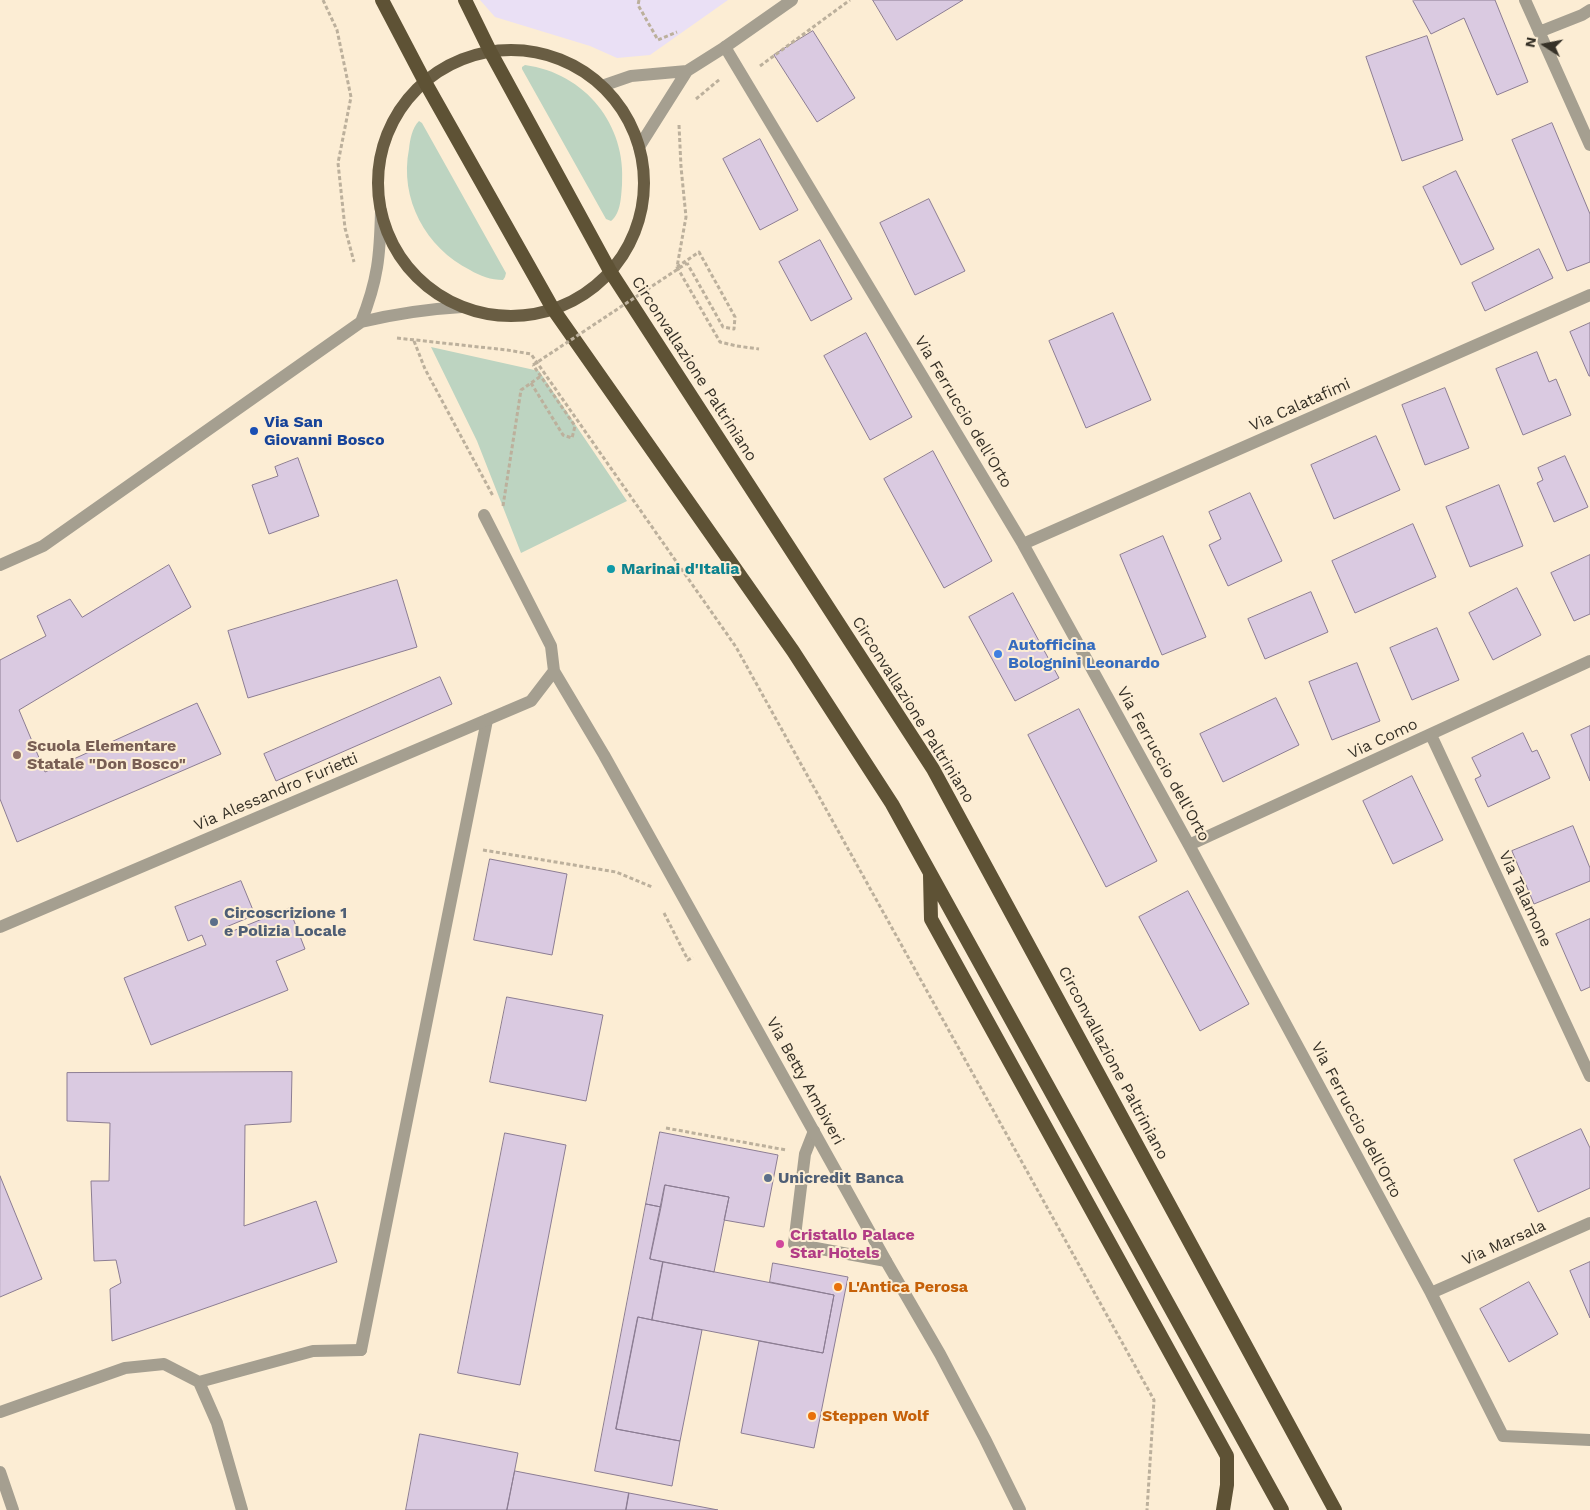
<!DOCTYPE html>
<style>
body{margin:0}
#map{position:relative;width:1590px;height:1510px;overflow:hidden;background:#fcedd4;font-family:"Work Sans",sans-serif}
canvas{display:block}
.north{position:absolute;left:1520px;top:20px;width:50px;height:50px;-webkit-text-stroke:4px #fcedd4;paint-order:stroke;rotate:281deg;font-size:14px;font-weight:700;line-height:20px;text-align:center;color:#363127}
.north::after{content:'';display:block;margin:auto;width:18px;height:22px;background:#363127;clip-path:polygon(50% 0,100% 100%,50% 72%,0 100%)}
</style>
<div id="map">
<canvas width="1590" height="1510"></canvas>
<div class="north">N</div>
</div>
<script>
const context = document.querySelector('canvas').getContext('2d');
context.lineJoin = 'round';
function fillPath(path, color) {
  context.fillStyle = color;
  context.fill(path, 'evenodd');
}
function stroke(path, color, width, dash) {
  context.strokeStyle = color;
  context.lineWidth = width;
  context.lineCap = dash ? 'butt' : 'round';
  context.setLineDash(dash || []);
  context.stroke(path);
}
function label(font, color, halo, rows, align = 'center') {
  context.font = font + ' "Work Sans",sans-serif';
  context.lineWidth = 4;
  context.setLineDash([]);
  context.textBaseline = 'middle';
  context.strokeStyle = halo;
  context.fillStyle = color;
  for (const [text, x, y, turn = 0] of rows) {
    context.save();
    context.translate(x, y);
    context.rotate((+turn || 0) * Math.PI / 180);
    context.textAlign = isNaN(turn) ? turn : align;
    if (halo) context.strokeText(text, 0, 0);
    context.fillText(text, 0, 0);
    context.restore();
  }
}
fillPath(new Path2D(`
 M480,0H728L650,55L617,58L590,46L495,17Z`), '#eae0f5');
fillPath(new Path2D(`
 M525,65C585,73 627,125 622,185C621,197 621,213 611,221L606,219L522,69V67Z
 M419,121L422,123L506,273L505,277L503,280C491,280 480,276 470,270C426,248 399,199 409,149C410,140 412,128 419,121Z
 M431,347L539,371L627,501L521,553L477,441Z`), '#bdd4c1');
const building = new Path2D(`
 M873,0H963L897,40Z
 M1414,0H1495L1528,82L1497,95L1464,18L1431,34L1413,1Z
 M813,31L855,98L817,122L774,55Z
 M1427,36L1463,140L1402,161L1366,57Z
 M1552,123L1590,214V262L1567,271L1512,140Z
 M760,139L798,210L760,230L723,159Z
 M1456,171L1494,249L1461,265L1423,187Z
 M929,199L965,271L915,295L880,223Z
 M820,240L852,299L811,321L779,262Z
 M1539,249L1553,278L1485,311L1472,283Z
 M1113,313L1151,400L1086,428L1049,341Z
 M1590,323V376H1589L1570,332Z
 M866,333L912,417L870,440L824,356Z
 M1537,352L1549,382L1556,379L1571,415L1523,435L1496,369Z
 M1445,388L1469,448L1425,465L1402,405Z
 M1376,436L1400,490L1334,519L1311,465Z
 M933,451L992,561L944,588L884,479Z
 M1565,456L1588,507L1554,522L1537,483L1543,480L1538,468Z
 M298,458L319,516L269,534L252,485L278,476L275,467Z
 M1499,485L1523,546L1470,567L1446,507Z
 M1250,493L1282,561L1228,586L1209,545L1221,539L1209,512Z
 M1413,524L1436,577L1355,613L1332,561Z
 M1163,536L1206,637L1162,655L1120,555Z
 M1590,555V614L1574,621L1551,573Z
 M169,565L191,607L19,710L45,772L197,703L221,754L17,842L0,799V660L46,636L37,616L70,599L82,617Z
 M397,580L417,647L248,698L228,631Z
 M1517,588L1541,635L1493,660L1469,613Z
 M1311,592L1328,632L1265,659L1248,619Z
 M1013,593L1059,678L1015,701L969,617Z
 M1437,628L1459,680L1412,700L1390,648Z
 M1357,663L1380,721L1332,740L1309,682Z
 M440,677L452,704L276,781L264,754Z
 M1276,698L1299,745L1223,782L1200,734Z
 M1079,709L1157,861L1106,887L1028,735Z
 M1590,726V781L1571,735Z
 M1523,733L1532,752L1537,750L1550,778L1488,807L1475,779L1481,776L1472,758Z
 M1412,776L1443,840L1393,864L1363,801Z
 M1573,826L1590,868V881L1534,904L1512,851Z
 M490,859L567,874L552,955L474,940Z
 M241,881L255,915L226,927L228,933L289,908L305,949L276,961L288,990L151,1045L124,978L206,945L202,935L188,941L175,907Z
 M1188,891L1249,1004L1200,1031L1139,917Z
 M1590,919V987L1581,991L1556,934Z
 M507,997L603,1015L586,1101L490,1082Z
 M292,1072L291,1122L245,1125L244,1226L316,1201L337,1262L112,1341L110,1289L121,1283L116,1260L94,1261L91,1181H109L110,1123L67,1121V1073Z
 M1581,1129L1590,1148V1188L1538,1212L1514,1160Z
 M660,1132L778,1155L764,1227L724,1220L729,1197L665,1185L661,1207L646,1204Z
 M505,1133L566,1145L520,1385L458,1373Z
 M0,1176L42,1279L0,1297Z
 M665,1185L729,1197L714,1272L650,1259Z
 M646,1204L661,1207L650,1259L663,1262L652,1320L638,1317L616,1429L680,1441L672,1486L595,1471Z
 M663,1262L834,1295L823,1353L652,1320Z
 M1590,1262V1318L1570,1271Z
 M773,1263L848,1277L814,1448L741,1433L759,1341L823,1353L834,1295L770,1282Z
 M1529,1282L1558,1334L1509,1362L1480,1309Z
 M638,1317L702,1330L680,1441L616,1429Z
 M420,1434L518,1453L507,1510H406Z
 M515,1471L629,1493L626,1510H507Z
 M629,1493L718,1510H626Z`);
fillPath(building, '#dacae1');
stroke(building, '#8c7d93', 1);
stroke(new Path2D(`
 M323,0L337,30L351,97L338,163L345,228L354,262
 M639,0L638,5L658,40L677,32
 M760,66L850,0
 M696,99L720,79
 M679,125L681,167L686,217L677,267L720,342L737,346L759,349
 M677,267L699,252L735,317L734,329L723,327L687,263
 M397,338L507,350L531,354L736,647L1154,1400L1147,1510
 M414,341L425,369L493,496
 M531,383L563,435L572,438L575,426L533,365
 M503,506L521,390L541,376
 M483,850L616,872L652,887
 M664,913L688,960L693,957
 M666,1128L786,1150`), '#bcb09c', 3, [4, 2.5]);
stroke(new Path2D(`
 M814,1131L805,1154L794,1244L886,1261
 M361,1350L487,720`), '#a59f90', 12);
stroke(new Path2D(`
 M1525,0L1590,145
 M1539,32L1582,15L1590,10
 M725,47L1023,544L1189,845L1431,1293L1503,1436L1590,1440
 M361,322C378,280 380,255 381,211
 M484,515L551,646L554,671L604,755L886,1261L940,1354L985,1439L1020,1510
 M1023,544L1590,295
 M0,565L43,546L361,322C394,314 427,309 462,307
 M1431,735L1590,1076
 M1189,845L1590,661
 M0,927L531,701L554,671
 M1431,1293L1590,1223
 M199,1382L313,1351L361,1350
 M199,1382L217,1423L242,1510
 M0,1412L125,1368L164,1364L199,1382
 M0,1472L13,1510`), '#a59f90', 12);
stroke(new Path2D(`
 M602,86L631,76L687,71
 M639,147L687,71L725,47L792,0`), '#a59f90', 12);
stroke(new Path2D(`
 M378 183a133 133 0 1 1 266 0a133 133 0 1 1-266 0Z`), '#695d43', 12);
stroke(new Path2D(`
 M382,0L425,82L553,309L793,651L892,804L1282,1510
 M465,0L490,51L610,271L933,769L1335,1510
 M930,875L931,919L1227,1456V1485L1223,1510`), '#5e5235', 14);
stroke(new Path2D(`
 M533,365L687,263`), '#bcb09c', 3, [4, 2.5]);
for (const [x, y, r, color] of [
 [254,431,5,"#1a4fb4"],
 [611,569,5,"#0f9aa8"],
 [998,654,5,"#3f7fe0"],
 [17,755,5,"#8d6e63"],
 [214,922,5,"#5c6f8a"],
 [768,1178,5,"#5c6f8a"],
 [780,1244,5,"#d1479c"],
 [838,1287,5,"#e8710a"],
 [812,1416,5,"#e8710a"]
]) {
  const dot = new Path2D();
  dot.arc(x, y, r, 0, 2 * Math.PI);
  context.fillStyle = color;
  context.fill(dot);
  stroke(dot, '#fcedd4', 2);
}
label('16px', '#363127', '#fcedd4', [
 ["Circonvallazione Paltriniano",694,369,57],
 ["Via Calatafimi",1300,405,-24],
 ["Via Ferruccio dell'Orto",963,412,59],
 ["Circonvallazione Paltriniano",913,710,58],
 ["Via Como",1383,739,-25],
 ["Via Ferruccio dell'Orto",1163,764,61],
 ["Via Alessandro Furietti",276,792,-23],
 ["Via Talamone",1525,899,65],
 ["Circonvallazione Paltriniano",1113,1063,62],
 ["Via Betty Ambiveri",805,1081,61],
 ["Via Ferruccio dell'Orto",1356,1120,62],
 ["Via Marsala",1504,1243,-24]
]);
label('bold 16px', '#164399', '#fcedd4', [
 ["Via San",264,422],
 ["Giovanni Bosco",264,440]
], 'left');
label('bold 16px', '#0d838f', '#fcedd4', [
 ["Marinai d'Italia",621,569]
], 'left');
label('bold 16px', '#366cbe', '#fcedd4', [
 ["Autofficina",1008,645],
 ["Bolognini Leonardo",1008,663]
], 'left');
label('bold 16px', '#785e54', '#fcedd4', [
 ["Scuola Elementare",27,746],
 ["Statale \"Don Bosco\"",27,764]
], 'left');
label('bold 16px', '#4e5e75', '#fcedd4', [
 ["Circoscrizione 1",224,913],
 ["e Polizia Locale",224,931],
 ["Unicredit Banca",778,1178]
], 'left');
label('bold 16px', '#b23c85', '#fcedd4', [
 ["Cristallo Palace",790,1235],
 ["Star Hotels",790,1253]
], 'left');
label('bold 16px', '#c56008', '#fcedd4', [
 ["L'Antica Perosa",848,1287],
 ["Steppen Wolf",822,1416]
], 'left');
</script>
